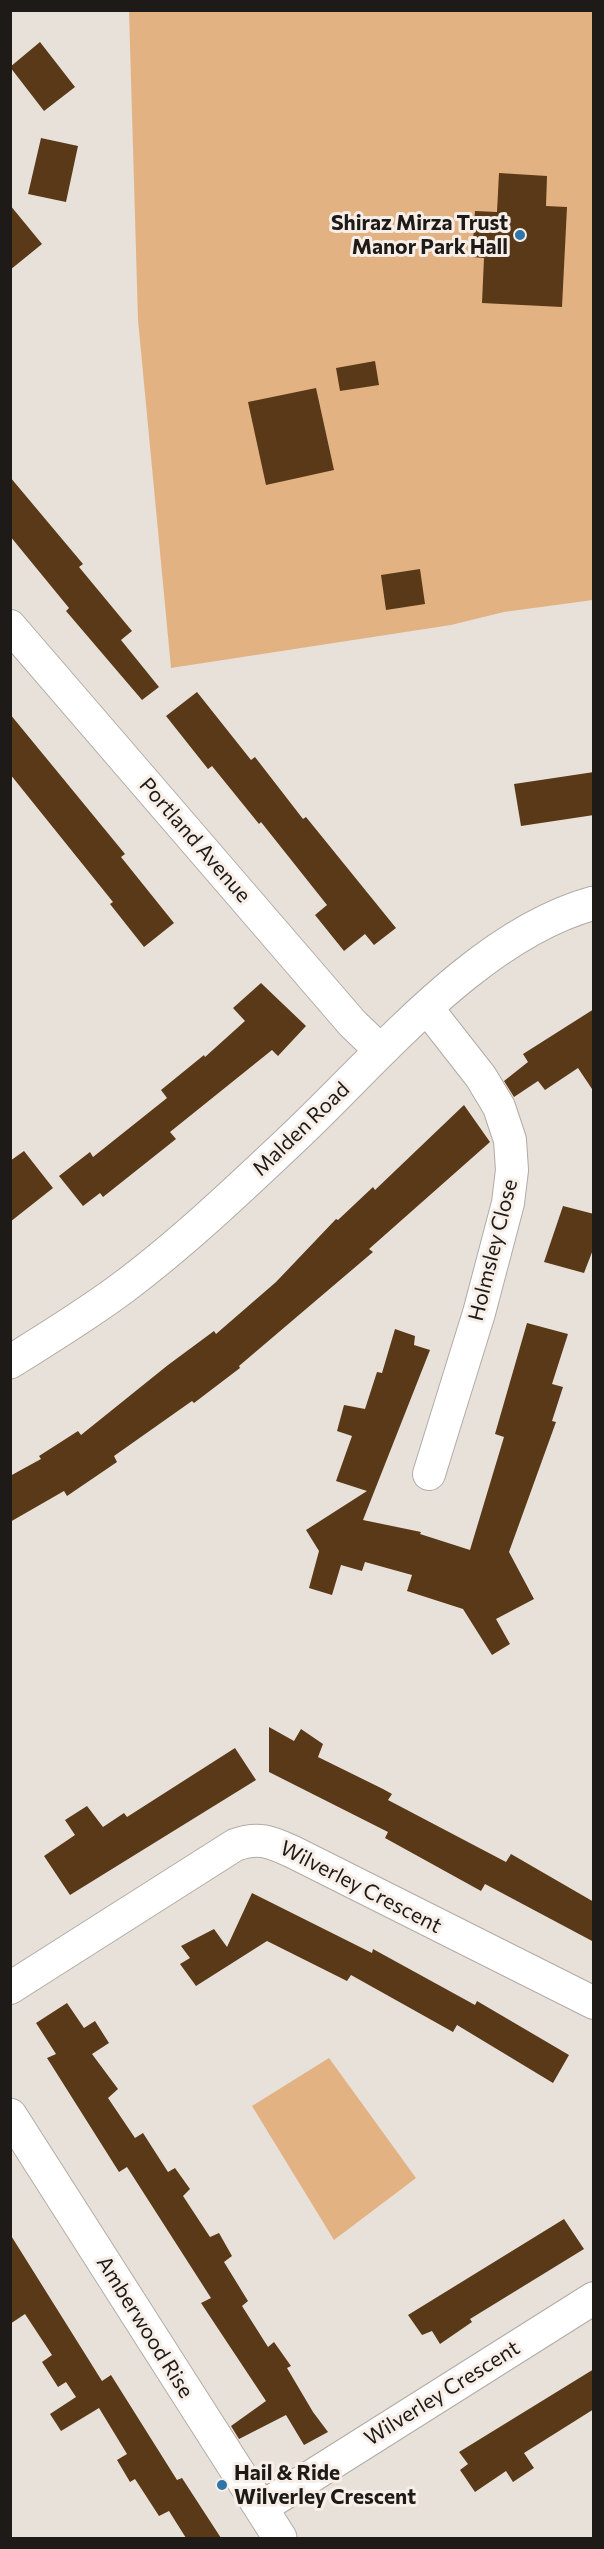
<!DOCTYPE html>
<style>
body{margin:0}
#map{position:relative;width:604px;height:2549px;overflow:hidden;background:#e8e1da;font-family:Commissioner,sans-serif}
canvas{display:block}
.frame{position:absolute;inset:0;border:12px solid #1d1a18;pointer-events:none}
</style>
<div id="map">
<canvas width="604" height="2549"></canvas>
<div class="frame"></div>
</div>
<script>
const context = document.querySelector('canvas').getContext('2d');
context.lineJoin = 'round';
function fillPath(path, color) {
  context.fillStyle = color;
  context.fill(path, 'evenodd');
}
function stroke(path, color, width, dash) {
  context.strokeStyle = color;
  context.lineWidth = width;
  context.lineCap = dash ? 'butt' : 'round';
  context.setLineDash(dash || []);
  context.stroke(path);
}
function label(font, color, halo, rows, align = 'center') {
  context.font = font + ' Commissioner,sans-serif';
  context.lineWidth = 6;
  context.setLineDash([]);
  context.textBaseline = 'middle';
  context.strokeStyle = halo;
  context.fillStyle = color;
  for (const [text, x, y, turn = 0] of rows) {
    context.save();
    context.translate(x, y);
    context.rotate((+turn || 0) * Math.PI / 180);
    context.textAlign = isNaN(turn) ? turn : align;
    if (halo) context.strokeText(text, 0, 0);
    context.fillText(text, 0, 0);
    context.restore();
  }
}
fillPath(new Path2D(`
 M129,11H593V600L504,612L451,625L171,668L138,320Z
 M329,2058L416,2178L334,2240L252,2106Z`), '#e3b283');
fillPath(new Path2D(`
 M40,42L75,87L44,111L10,67Z
 M41,138L78,146L66,202L28,194Z
 M499,173L547,176L546,206L567,207L562,307L482,303L484,258L472,257L475,211L497,212Z
 M10,205L42,244L10,270Z
 M375,361L379,385L340,391L336,368Z
 M316,388L334,470L266,485L248,402Z
 M10,477L83,564L79,567L132,631L121,640L159,687L142,700L66,611L69,608L10,536Z
 M420,569L425,604L386,610L381,575Z
 M197,692L251,760L255,757L303,819L306,817L396,928L374,945L365,934L344,951L315,915L327,905L261,822L259,824L212,766L208,769L166,716Z
 M10,714L125,854L121,857L174,923L144,947L110,904L113,902L10,774Z
 M594,772V815L521,826L514,784Z
 M261,983L306,1026L278,1056L272,1050L170,1132L176,1139L103,1197L100,1193L83,1206L59,1176L90,1152L93,1157L167,1098L161,1090L204,1055L205,1057L245,1021L233,1008Z
 M594,1009V1092L578,1068L545,1090L538,1081L514,1097L504,1081L528,1062L523,1054Z
 M464,1105L490,1142L369,1249L373,1252L239,1366L240,1368L194,1403L192,1401L114,1456L117,1462L67,1496L64,1491L10,1522V1476L41,1459L39,1456L78,1431L81,1435L168,1365L214,1331L216,1334L276,1282L336,1219L338,1220L373,1187L375,1190Z
 M24,1151L53,1188L10,1222V1161Z
 M563,1206L594,1214V1247L584,1273L544,1262Z
 M527,1323L568,1334L552,1384L563,1387L552,1421L556,1422L509,1552L534,1599L496,1619L510,1644L492,1655L463,1609L407,1591L412,1575L365,1562L362,1571L341,1565L332,1595L309,1588L319,1551L306,1530L367,1491L336,1481L352,1436L337,1431L344,1405L365,1409L377,1372L382,1373L395,1329L415,1336L414,1345L430,1350L363,1520L421,1532L420,1534L470,1550L504,1437L495,1434Z
 M269,1727L294,1741L301,1729L323,1744L318,1757L383,1789L392,1794L388,1800L506,1862L511,1854L594,1902V1942L485,1884L481,1891L385,1838L388,1832L269,1772Z
 M235,1748L256,1780L70,1895L44,1856L75,1835L65,1820L87,1806L103,1827L124,1813L127,1817Z
 M252,1893L372,1953L373,1949L475,2005L477,2001L569,2055L553,2083L457,2025L453,2032L351,1975L347,1981L267,1941L196,1986L180,1964L190,1958L181,1946L214,1929L227,1947Z
 M67,2003L84,2028L95,2021L109,2043L92,2054L118,2089L108,2098L135,2138L143,2133L168,2172L175,2168L190,2189L183,2196L210,2237L219,2233L232,2256L224,2262L248,2301L242,2306L268,2347L274,2342L291,2366L287,2368L313,2412L328,2432L304,2445L286,2415L239,2439L231,2426L266,2401L201,2303L211,2298L127,2167L119,2172L47,2058L56,2054L36,2023Z
 M564,2219L584,2249L470,2319L472,2322L440,2344L432,2331L422,2335L408,2315Z
 M10,2234L102,2381L111,2375L177,2480L182,2478L221,2538H186L169,2511L159,2516L135,2479L130,2482L117,2460L127,2454L99,2408L61,2431L50,2414L76,2397L66,2382L58,2387L42,2362L52,2355L25,2314L10,2324Z
 M594,2369V2409L524,2453L534,2468L513,2482L506,2471L475,2492L460,2470L468,2464L459,2452Z`), '#593917');
const minor = new Path2D(`
 M10,626L352,1023L381,1051
 M427,1008L481,1077L499,1107L510,1140L512,1170L508,1203L479,1313L429,1474
 M10,1988L235,1845C259,1836 271,1842 293,1852L594,2003
 M261,2508L594,2298`);
const tertiary = new Path2D(`
 M10,2115L280,2538`);
const primary = new Path2D(`
 M10,1362C47,1339 86,1315 121,1289C180,1245 235,1193 289,1142C375,1062 476,935 594,903`);
stroke(minor, '#b2aba5', 34);
stroke(tertiary, '#b2aba5', 35);
stroke(primary, '#b2aba5', 35);
stroke(minor, '#fff', 32);
stroke(tertiary, '#fff', 33);
stroke(primary, '#fff', 33);
for (const [x, y, r, color] of [
 [520,235,6,"#3075aa"],
 [222,2485,6,"#3075aa"]
]) {
  const dot = new Path2D();
  dot.arc(x, y, r, 0, 2 * Math.PI);
  context.fillStyle = color;
  context.fill(dot);
  stroke(dot, '#f6eee7', 2);
}
label('bold 21px', '#1d1a18', '#f6eee7', [
 ["Shiraz Mirza Trust",508,223],
 ["Manor Park Hall",508,247],
 ["Hail & Ride",234,2473,"left"],
 ["Wilverley Crescent",234,2497,"left"]
], 'right');
label('21px', '#1d1a18', '#f6eee7', [
 ["Portland Avenue",195,840,49],
 ["Malden Road",301,1129,-44],
 ["Holmsley Close",493,1250,-76],
 ["Wilverley Crescent",361,1887,27],
 ["Amberwood Rise",145,2327,58],
 ["Wilverley Crescent",442,2393,-32]
]);
</script>
